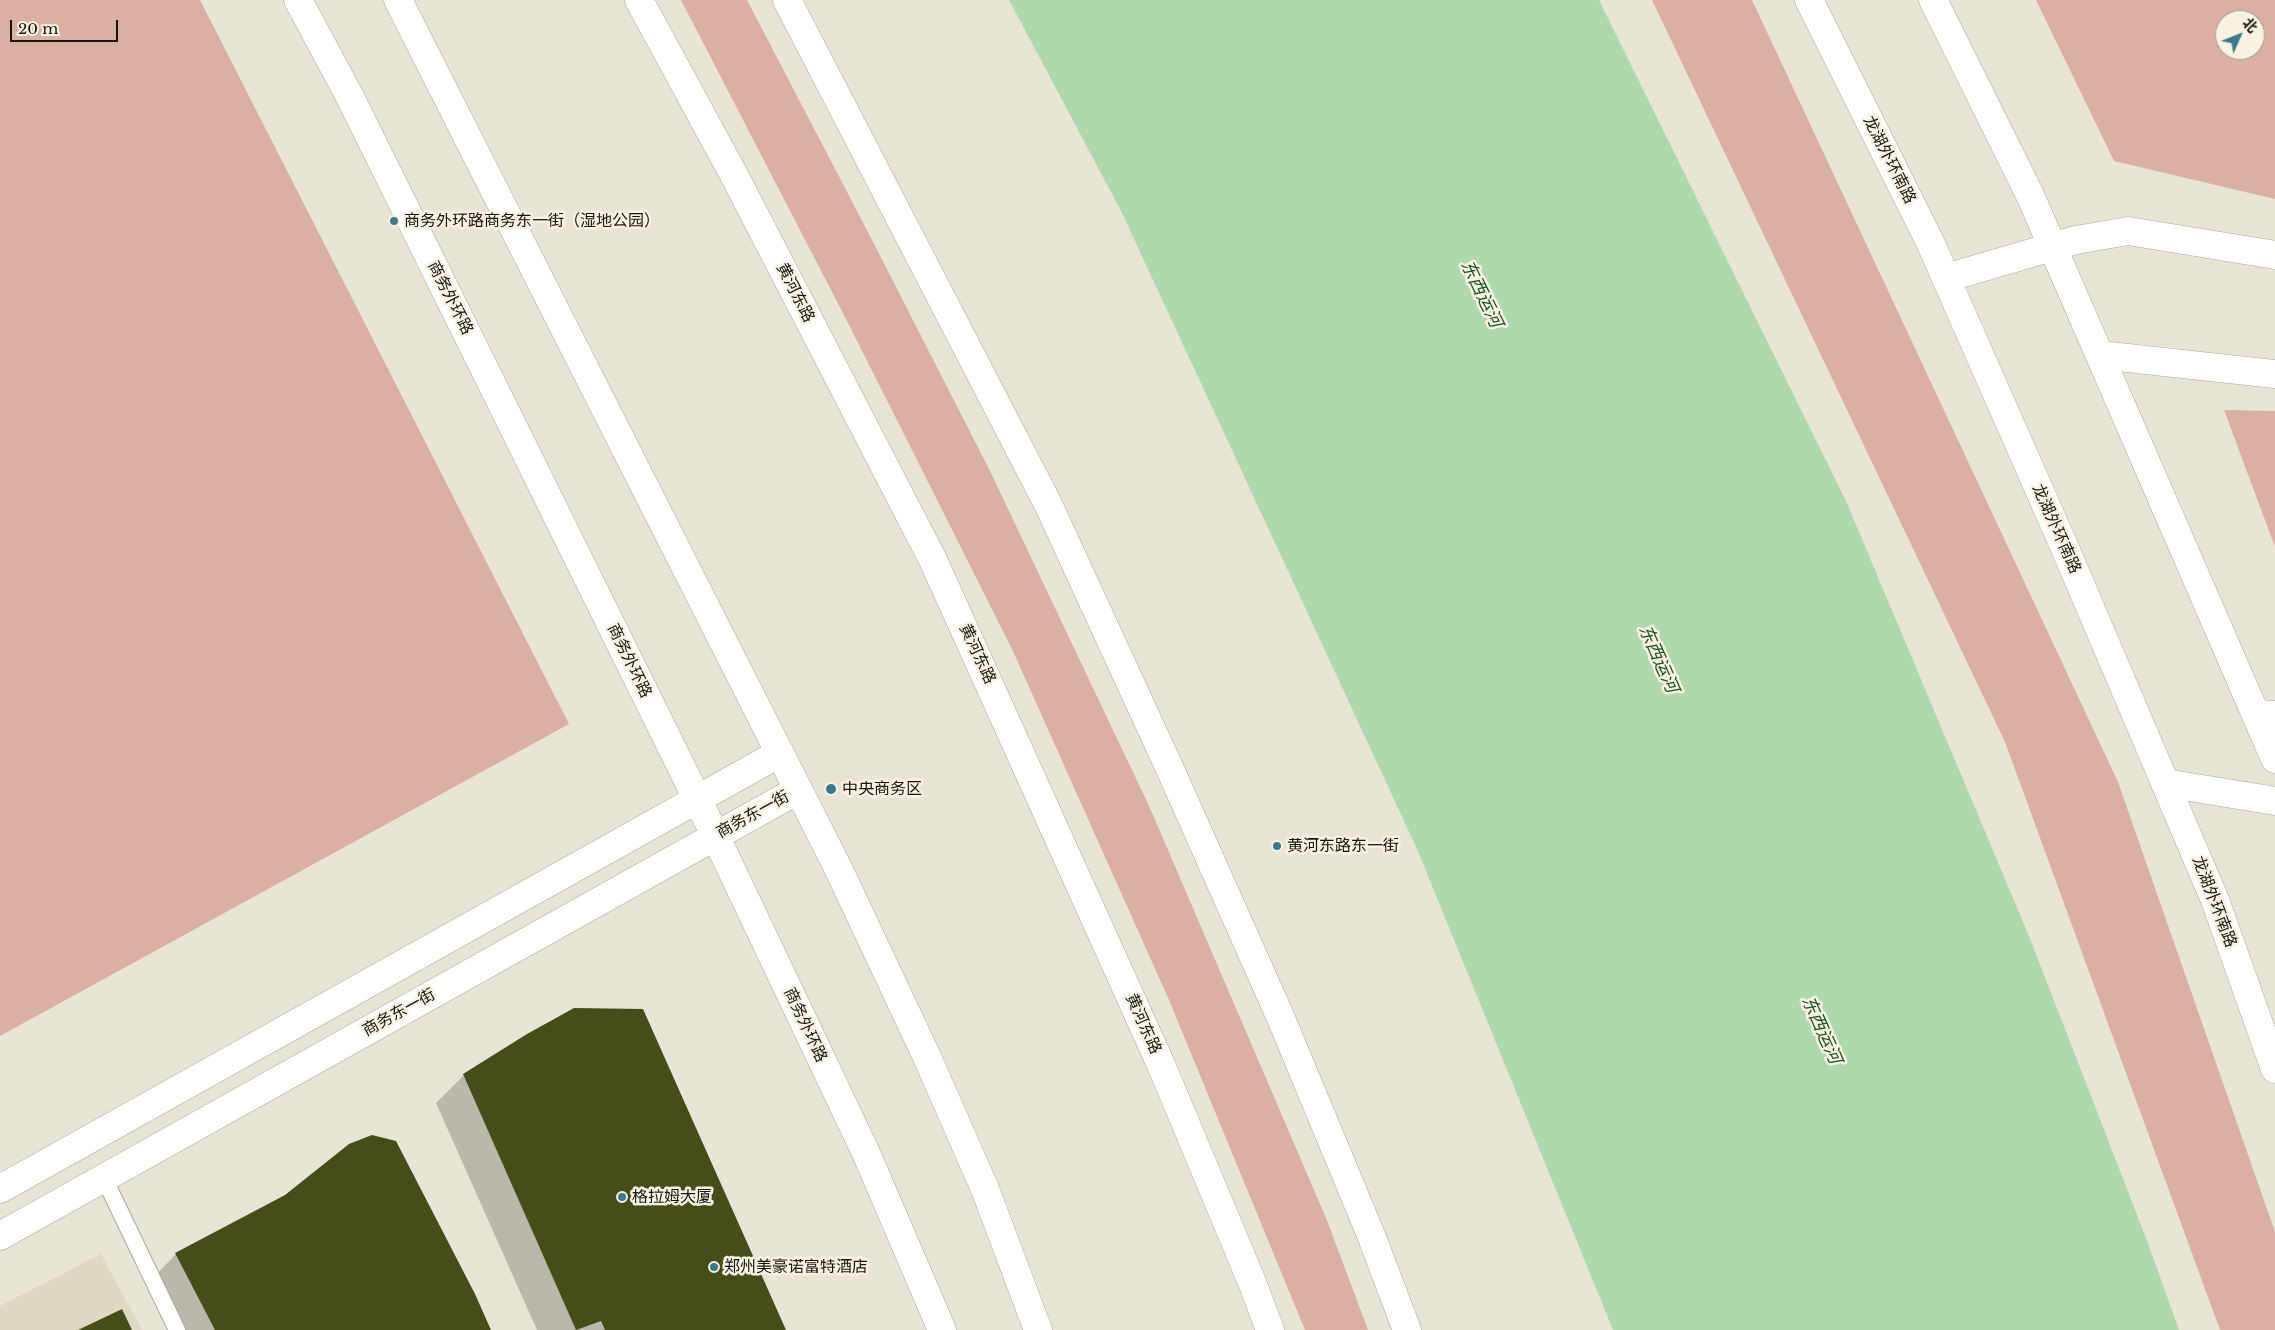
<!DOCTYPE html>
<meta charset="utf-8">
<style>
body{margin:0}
#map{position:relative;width:2275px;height:1330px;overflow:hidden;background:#e9e5d6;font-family:"Libre Baskerville","Noto Sans SC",serif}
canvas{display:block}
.north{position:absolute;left:2215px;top:10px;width:50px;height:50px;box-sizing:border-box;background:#f7f2e3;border:1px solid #9d9a8f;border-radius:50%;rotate:46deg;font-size:14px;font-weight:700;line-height:20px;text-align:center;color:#171510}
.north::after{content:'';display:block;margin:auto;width:18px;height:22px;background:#3a798e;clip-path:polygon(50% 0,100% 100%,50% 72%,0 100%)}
.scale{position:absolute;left:10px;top:20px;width:108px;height:22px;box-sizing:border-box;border:2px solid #171510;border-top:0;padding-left:6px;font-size:15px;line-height:18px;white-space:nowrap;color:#171510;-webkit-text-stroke:4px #f7f2e3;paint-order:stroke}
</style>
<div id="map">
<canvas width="2275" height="1330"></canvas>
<div class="north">北</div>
<div class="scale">20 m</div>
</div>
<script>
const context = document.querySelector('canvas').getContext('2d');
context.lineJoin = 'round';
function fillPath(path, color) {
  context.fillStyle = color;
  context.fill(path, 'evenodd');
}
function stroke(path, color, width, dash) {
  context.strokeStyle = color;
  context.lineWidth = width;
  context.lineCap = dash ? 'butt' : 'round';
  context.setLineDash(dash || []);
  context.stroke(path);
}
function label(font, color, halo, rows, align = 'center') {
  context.font = font + ' "Libre Baskerville","Noto Sans SC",serif';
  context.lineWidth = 5;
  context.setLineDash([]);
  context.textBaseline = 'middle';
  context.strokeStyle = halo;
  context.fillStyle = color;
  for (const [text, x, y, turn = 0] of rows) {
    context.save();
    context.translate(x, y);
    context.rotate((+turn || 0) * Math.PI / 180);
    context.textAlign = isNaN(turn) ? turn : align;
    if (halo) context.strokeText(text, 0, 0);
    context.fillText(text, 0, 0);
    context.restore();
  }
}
fillPath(new Path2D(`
 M101,1254L142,1330H0V1306Z`), '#dfd8c2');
fillPath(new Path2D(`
 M0,0H200L569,724L0,1036Z
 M681,0H747L870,236L990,471L1150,808L1326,1218L1368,1330H1305L1169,1000L1012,649L846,319Z
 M1652,0H1752L2118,782L2275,1232V1330H2220L2005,742Z
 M2036,0H2275V199L2114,161ZM2225,20H2255V50H2225Z
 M2224,410L2275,411V547Z`), '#d9b0a2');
fillPath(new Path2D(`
 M1009,0H1599L1846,501L2029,936L2148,1243L2179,1330H1613L1417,849L1121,211Z`), '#afd9ad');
fillPath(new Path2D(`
 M464,1075L784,1330H537L436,1103Z
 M176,1254L489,1330H173L149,1282Z`), '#0003');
fillPath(new Path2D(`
 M574,1008L643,1009L786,1330H605L601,1321L576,1330L463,1074L527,1034Z
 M372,1135L396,1141L475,1294L491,1330H215L175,1253L285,1195L349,1144Z
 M122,1309L132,1330H78Z`), '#454e1a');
const service = new Path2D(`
 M104,1178L177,1330`);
const minor = new Path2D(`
 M1946,278L2076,240L2128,231L2275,255
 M2165,783L2275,801
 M0,1189L780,753
 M0,1236L798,790`);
const tertiary = new Path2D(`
 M298,0L349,95L715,835L866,1153L942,1330
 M398,0L838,868L927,1057L985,1189L1038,1330`);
const secondary = new Path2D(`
 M639,0L734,175L933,560L1162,1067L1252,1282L1270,1330
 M787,0L1048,504L1170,769L1280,1016L1371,1235L1407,1330
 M1809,0L1930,242L2064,546L2215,900L2275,1069
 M1933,0L2030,195L2275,759`);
const primary = new Path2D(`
 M2100,355L2275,374
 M2256,714L2275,715`);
stroke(service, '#aaa698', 18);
stroke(minor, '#aaa698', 29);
stroke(tertiary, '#aaa698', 29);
stroke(secondary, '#aaa698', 29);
stroke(primary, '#aaa698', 29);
stroke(service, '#fff', 16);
stroke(minor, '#fff', 28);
stroke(tertiary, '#fff', 28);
stroke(secondary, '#fff', 28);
stroke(primary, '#fff', 28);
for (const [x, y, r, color] of [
 [394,221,5,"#3a798e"],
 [831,789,6,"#3a798e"],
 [1277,846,5,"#3a798e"],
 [622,1197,5,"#3a798e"],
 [714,1267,5,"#3a798e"]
]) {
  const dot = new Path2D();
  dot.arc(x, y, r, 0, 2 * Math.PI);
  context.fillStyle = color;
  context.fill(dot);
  stroke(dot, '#f7f2e3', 2);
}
label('16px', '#171510', '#f7f2e3', [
 ["龙湖外环南路",1889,160,63],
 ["黄河东路",795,293,63],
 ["商务外环路",450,298,63],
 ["龙湖外环南路",2056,529,66],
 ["黄河东路",977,654,65],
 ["商务外环路",629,661,64],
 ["商务东一街",753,815,-29],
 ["龙湖外环南路",2214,902,69],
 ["商务东一街",399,1013,-29],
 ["黄河东路",1143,1024,66],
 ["商务外环路",805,1025,65]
]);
label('16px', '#171510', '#f7f2e3', [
 ["商务外环路商务东一街（湿地公园）",404,221],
 ["中央商务区",842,789],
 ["黄河东路东一街",1287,846],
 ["格拉姆大厦",632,1197],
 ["郑州美豪诺富特酒店",724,1267]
], 'left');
label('italic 18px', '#1c551f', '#f7f2e3', [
 ["东西运河",1481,294,64],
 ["东西运河",1658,659,66],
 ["东西运河",1821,1030,66]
]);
</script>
